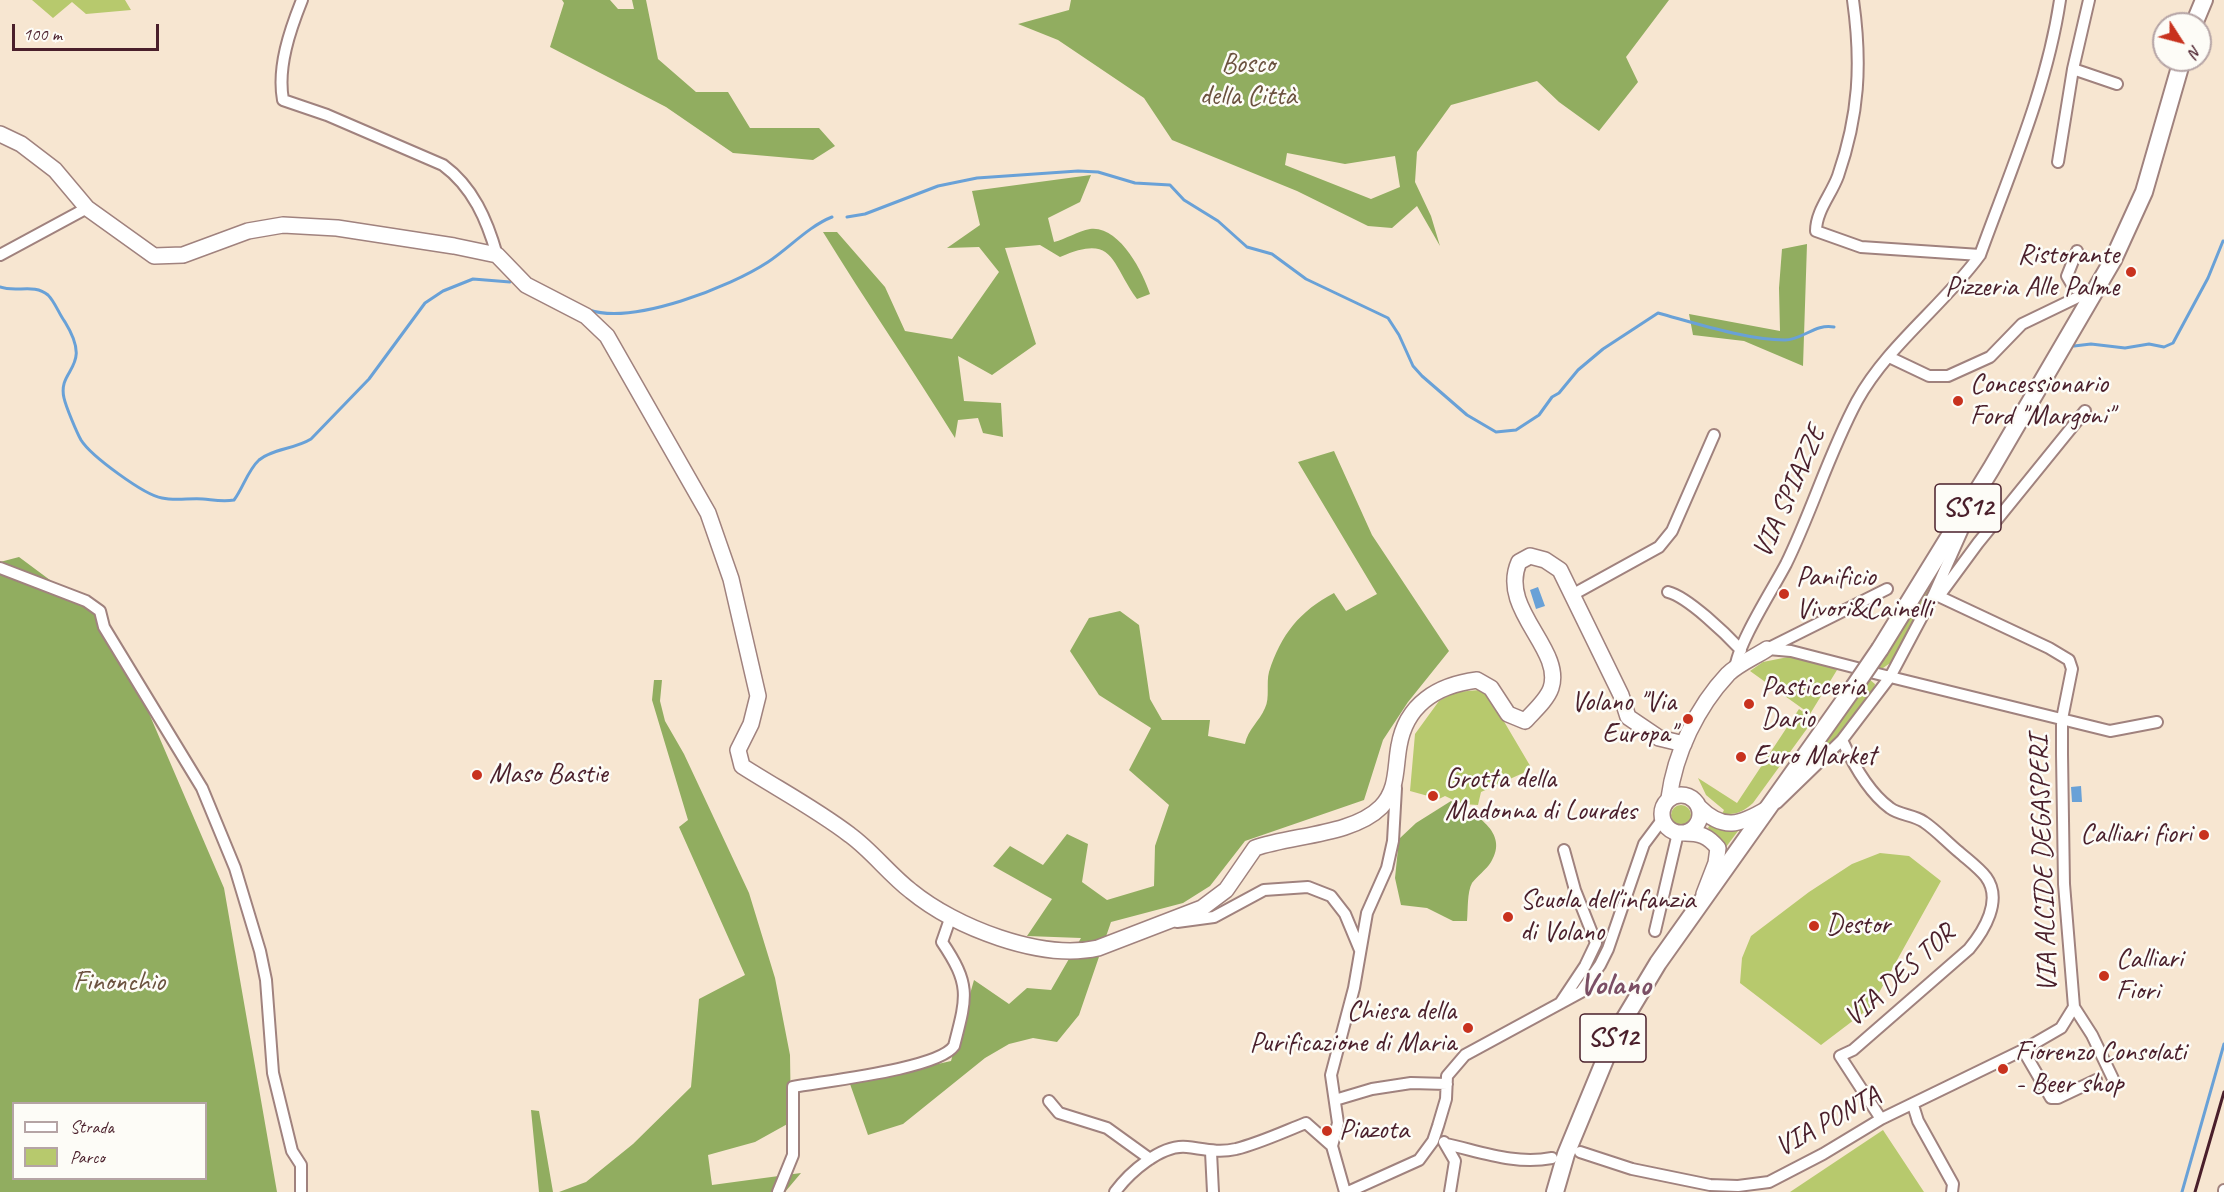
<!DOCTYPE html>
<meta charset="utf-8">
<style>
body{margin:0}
#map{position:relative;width:2224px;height:1192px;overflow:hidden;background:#f7e6d1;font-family:Caveat,sans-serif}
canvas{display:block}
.legend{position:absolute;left:12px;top:1102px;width:195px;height:78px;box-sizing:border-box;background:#fdfcf7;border:2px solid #b5a4a5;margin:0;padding:8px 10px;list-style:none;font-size:18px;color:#4a1f2b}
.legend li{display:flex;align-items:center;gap:12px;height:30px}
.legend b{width:30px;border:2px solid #b5a4a5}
.north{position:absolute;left:2152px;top:12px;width:60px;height:60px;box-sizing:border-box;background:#fdfcf7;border:2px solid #b5a4a5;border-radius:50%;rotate:126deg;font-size:16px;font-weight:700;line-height:24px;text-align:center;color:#4a1f2b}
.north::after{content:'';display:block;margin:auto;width:21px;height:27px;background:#c8321e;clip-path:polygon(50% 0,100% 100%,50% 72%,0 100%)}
.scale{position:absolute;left:12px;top:24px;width:147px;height:27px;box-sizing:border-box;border:3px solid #4a1f2b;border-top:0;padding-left:8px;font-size:18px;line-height:21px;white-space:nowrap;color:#4a1f2b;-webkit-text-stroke:4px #fdfcf7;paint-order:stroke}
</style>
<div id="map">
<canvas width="2224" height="1192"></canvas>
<ul class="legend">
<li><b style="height:8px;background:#fff"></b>Strada</li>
<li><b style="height:16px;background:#b7c96d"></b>Parco</li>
</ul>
<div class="north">N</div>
<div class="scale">100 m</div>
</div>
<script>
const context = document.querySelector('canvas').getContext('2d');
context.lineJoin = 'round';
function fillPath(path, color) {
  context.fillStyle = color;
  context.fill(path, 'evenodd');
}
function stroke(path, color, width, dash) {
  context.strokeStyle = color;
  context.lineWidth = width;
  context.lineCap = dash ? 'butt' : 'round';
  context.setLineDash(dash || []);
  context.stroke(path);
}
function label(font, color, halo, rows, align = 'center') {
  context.font = font + ' Caveat,sans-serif';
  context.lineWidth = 5;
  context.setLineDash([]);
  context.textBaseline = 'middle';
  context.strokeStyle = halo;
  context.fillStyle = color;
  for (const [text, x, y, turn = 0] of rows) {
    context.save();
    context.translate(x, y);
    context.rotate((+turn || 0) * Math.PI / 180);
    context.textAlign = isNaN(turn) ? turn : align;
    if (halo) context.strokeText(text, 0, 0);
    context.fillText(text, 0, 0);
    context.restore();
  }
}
fillPath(new Path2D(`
 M32,0H125L131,10L86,14L72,2L53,18Z
 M1949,554L1896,659L1883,668H1878Z
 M1793,656L1821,662L1837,670L1810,714L1750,671L1763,662Z
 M1869,679L1875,684C1873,706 1845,716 1839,737L1790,788Z
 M1480,690L1489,696L1532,769L1481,792L1478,805L1462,804L1445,796L1439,799L1410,791L1415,734L1439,701L1456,692Z
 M1799,709L1814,719L1753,803C1743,812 1736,815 1722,814L1724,810L1706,795L1698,778L1737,803Z
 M1671 815a10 10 0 1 1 20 0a10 10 0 1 1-20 0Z
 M1712,821L1741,827L1723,851L1722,843L1708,828Z
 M1880,853L1909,856L1941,881L1871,1007L1821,1045L1740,983L1742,958L1751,936L1809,892L1852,864Z
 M1883,1130L1924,1192H1790Z`), '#b7c96d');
fillPath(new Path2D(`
 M562,0H610L618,9H634L632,0H646L658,59L696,92H728L750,128H819L835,146L813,160L733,153L666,107L550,47L564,3Z
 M1071,0H1669L1626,57L1638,82L1599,131L1559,102L1537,81L1451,105L1417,152L1415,182L1431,216L1440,246L1417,206L1392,228L1368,226L1297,191L1172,140L1144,98L1058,40L1018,24L1069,10ZM1287,153L1345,164L1395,156L1400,187L1371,199L1285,165Z
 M1091,175L1080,202L1048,218L1054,242C1066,239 1078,231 1090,229C1119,225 1143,272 1150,294L1137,299C1110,262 1115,233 1060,257L1040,245L1005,248L1036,344L992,375L958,356L964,401L1001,403L1003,437L983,433L978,418L958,420L955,438C912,368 866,302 823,232H837L885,287L905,331L952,339L999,272L979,247L947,248L980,225L972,191Z
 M1807,244L1803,366L1744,341L1693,335L1689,314L1780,331L1779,288L1782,249Z
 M1334,451L1372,535L1449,651L1408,702L1383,740L1364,800L1245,841L1210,886L1183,903L1111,922L1079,1015L1057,1042L1033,1038L1009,1044L985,1058L903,1124L868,1135L850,1084L951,1061L974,980L1009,1004L1027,988L1051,990L1081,938L1027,936L1052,899L993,866L1010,846L1043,865L1067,834L1088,844L1082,882L1107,900L1154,886L1155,846L1169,805L1129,770L1151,728L1099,695L1070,651L1089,618L1120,611L1139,625L1150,699L1162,720H1210L1208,736L1245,744C1248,729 1259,722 1265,708C1270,698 1266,683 1269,672C1281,634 1300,611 1334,593L1346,611L1377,594L1298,462Z
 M19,557L93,612L148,711L224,888L277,1192H0V562ZM14,1104H206V1178H14Z
 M654,680H662L660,701L665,721L684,754L749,893L775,978L790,1055L791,1122L755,1142L708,1155L712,1185L801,1173L785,1192H559L586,1182L633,1144L691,1087L699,999L745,975L679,827L688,820L652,700Z
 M1451,801C1474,813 1510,832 1491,862C1486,870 1477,876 1472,883C1467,892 1468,910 1467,921H1453L1427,908L1401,905L1395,878L1399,839L1416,823Z
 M531,1110L539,1111L553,1192H539Z`), '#91ad60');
fillPath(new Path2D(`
 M1538,587L1545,606L1536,609L1530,590Z
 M2081,786L2082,802H2072L2071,787Z`), '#69a1d7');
stroke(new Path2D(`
 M847,217L865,214L938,186L977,178L1078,171L1098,172L1135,183L1170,185L1184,200L1218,221L1247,247L1272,254L1306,279L1388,318L1399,335L1413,366L1422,376L1467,415L1496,432L1516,430L1539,415L1552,397L1559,393L1578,370L1603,349L1658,313C1695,323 1747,340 1785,340C1802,340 1816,323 1834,327
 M0,287C16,293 34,283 48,295C55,302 59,314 65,322C94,369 57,368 64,398C66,407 77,433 81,440C91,456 144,495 162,498C175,501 189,498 203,499C214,500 223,502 234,500C243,488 248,470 259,460C272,449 295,449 311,439L369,379L425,303L443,291L473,279L510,282
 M589,310C634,325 730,287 768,262C789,248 809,226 832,217
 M2074,346L2091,344L2125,348L2149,344L2164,347L2173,343L2208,278L2223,241
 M2182,1192L2224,1044`), '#69a1d7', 3);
const street = new Path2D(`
 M302,0C290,30 277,67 283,100L327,115L443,165C473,187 487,220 497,255
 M1853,0C1862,64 1859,115 1838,176C1831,195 1816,211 1816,231L1861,247L1980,255
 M2073,69L2117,84
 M2058,162L2073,69L2089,0
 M0,255L87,208
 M2074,288L2067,276L2077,251
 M1889,357L1929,376H1948L1990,357L2022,324L2078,297
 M0,568L86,601L100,611L104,627L202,788L235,868L260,951L266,980L273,1073L292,1151L301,1165V1192
 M1668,592C1688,597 1726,634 1741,650
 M1934,594L2049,648L2069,660L2072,669L2062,719V754L2064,884L2074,1007
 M1572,595L1659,547L1672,531L1714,435
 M1939,596L1978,543L2085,411
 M1767,649L1887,589
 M1768,649L1791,651L1857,668
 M1735,670C1737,644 1773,589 1786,564C1812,511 1829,453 1857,401C1888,345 1943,306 1980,255C2010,172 2047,88 2060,0
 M1874,673L2110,731L2157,722
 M1842,740C1853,764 1868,792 1890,808C1899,815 1914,815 1924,822C1936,830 1947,842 1959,852C1968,860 1979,868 1986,877C2003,900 1984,931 1969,949L1853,1050L1840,1056L1881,1119
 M1777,803L1842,740L1890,677L1934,594L1968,518
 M1177,922L1214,917L1264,890L1308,887L1331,896L1345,914L1360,950
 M1655,931L1678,833
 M1561,1002L1585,966L1596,943L1575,890L1564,850
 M2074,1007L2092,1035L2114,1081
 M2023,1050L2051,1098H2058L2096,1080
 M1335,1100L1372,1089L1411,1083L1447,1084
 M1049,1101L1059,1113L1107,1128L1150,1159
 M1913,1105L1918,1121L1953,1184L1952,1192
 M1444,1142L1455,1161L1450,1192
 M1446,1144C1482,1152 1515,1165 1552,1158
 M1211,1152L1213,1192
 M1580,1152L1632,1169L1710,1185L1738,1186L1769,1182L1823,1154L1881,1119L2023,1050L2061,1028L2074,1007
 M778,1192L793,1155V1087C825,1081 938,1069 954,1046C967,996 971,985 942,942L950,919
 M1115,1192C1129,1173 1161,1144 1187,1147C1204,1149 1218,1153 1236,1149C1260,1143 1283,1132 1306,1123L1332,1146
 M1345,1192L1332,1146L1338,1123L1331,1075L1354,988L1367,913L1387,868L1393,841L1396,788
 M1348,1192L1419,1160L1433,1141L1438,1126L1446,1099L1447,1076L1465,1055L1581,992L1600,965L1608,949L1644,844L1662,820
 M2224,1192V1190`);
const secondary = new Path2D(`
 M0,134L21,144L55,170L87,208L154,256L183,255L248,231L283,225L337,228L454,246L497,255L526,285L586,316L607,336L708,513L731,579L758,696L751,724L738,750L742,766C778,789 816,809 850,835C872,851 889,874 911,891C955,927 1041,961 1098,948L1202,908L1226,890L1255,848C1292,835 1353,835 1381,807C1398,790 1395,767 1399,746C1406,704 1438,685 1477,680L1491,688L1508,714L1525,721C1533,712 1547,700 1551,688C1564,649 1498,609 1519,562L1530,556L1545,560L1560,570L1621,695L1628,717L1659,738L1684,744
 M1662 814a19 19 0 1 1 38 0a19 19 0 1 1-38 0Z
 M1669,798C1675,753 1697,707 1728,674C1738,664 1755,657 1767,649
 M1699,807C1723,831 1740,825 1767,809
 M1685,833C1700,833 1708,836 1718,848L1716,863L1704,894`);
const primary = new Path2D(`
 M2194,24L2204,0
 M1880,649L1991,469L2113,260L2144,192L2182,60
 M1555,1192L1566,1154L1616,1033L1658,963L1854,687`);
stroke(street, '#a0827e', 14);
stroke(secondary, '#a0827e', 18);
stroke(primary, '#a0827e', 20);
stroke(street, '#fff', 10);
stroke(secondary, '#fff', 15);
stroke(primary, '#fff', 16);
stroke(new Path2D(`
 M2195,1192L2224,1092`), '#4a1f2b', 3);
const primaryBridge = new Path2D(`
 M1854,687L1880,649`);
stroke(primaryBridge, '#a0827e', 20, []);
stroke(primaryBridge, '#fff', 16);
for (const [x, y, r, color] of [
 [2131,272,6,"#c8321e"],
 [1958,401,6,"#c8321e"],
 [1784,594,6,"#c8321e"],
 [1749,704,6,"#c8321e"],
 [1688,719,6,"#c8321e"],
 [1741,757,6,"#c8321e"],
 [477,775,6,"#c8321e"],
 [1433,796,6,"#c8321e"],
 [2204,835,6,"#c8321e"],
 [1508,917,6,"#c8321e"],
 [1814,926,6,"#c8321e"],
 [2104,976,6,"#c8321e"],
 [1468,1028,6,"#c8321e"],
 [2003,1069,6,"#c8321e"],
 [1327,1131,6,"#c8321e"]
]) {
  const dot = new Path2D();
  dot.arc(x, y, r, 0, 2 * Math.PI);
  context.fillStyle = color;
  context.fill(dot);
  stroke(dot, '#fdfcf7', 2);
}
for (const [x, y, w] of [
 [1968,508,66],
 [1613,1038,66]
]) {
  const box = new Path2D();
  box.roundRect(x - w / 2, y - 24, w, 48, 4.5);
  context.fillStyle = '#fdfcf7';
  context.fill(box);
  stroke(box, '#4a1f2b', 1.5);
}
label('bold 27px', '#4a1f2b', null, [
 ["SS12",1968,508],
 ["SS12",1613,1038]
]);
label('28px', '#6b523f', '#fdfcf7', [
 ["Bosco",1248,65],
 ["della Città",1248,97],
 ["Finonchio",119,983]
]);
label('28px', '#4a1f2b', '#fdfcf7', [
 ["Ristorante",2119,256,"right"],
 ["Pizzeria Alle Palme",2119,288,"right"],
 ["Concessionario",1970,385],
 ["Ford \"Margoni\"",1970,417],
 ["Panificio",1796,578],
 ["Vivori&Cainelli",1796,610],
 ["Pasticceria",1761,688],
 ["Dario",1761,720],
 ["Volano \"Via",1676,703,"right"],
 ["Europa\"",1676,735,"right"],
 ["Euro Market",1753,757],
 ["Maso Bastie",489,775],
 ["Grotta della",1445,780],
 ["Madonna di Lourdes",1445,812],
 ["Calliari fiori",2192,835,"right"],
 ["Scuola dell'infanzia",1520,901],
 ["di Volano",1520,933],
 ["Destor",1826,926],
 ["Calliari",2116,960],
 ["Fiori",2116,992],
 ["Chiesa della",1456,1012,"right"],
 ["Purificazione di Maria",1456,1044,"right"],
 ["Fiorenzo Consolati",2015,1053],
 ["- Beer shop",2015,1085],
 ["Piazota",1339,1131]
], 'left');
label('28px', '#4a1f2b', '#fdfcf7', [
 ["VIA SPIAZZE",1790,492,-66],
 ["VIA ALCIDE DEGASPERI",2044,864,-92],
 ["VIA DES TOR",1900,976,-42],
 ["VIA PONTA",1828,1122,-29]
]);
label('bold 32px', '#7b4f65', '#fdfcf7', [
 ["Volano",1615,986]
]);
</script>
